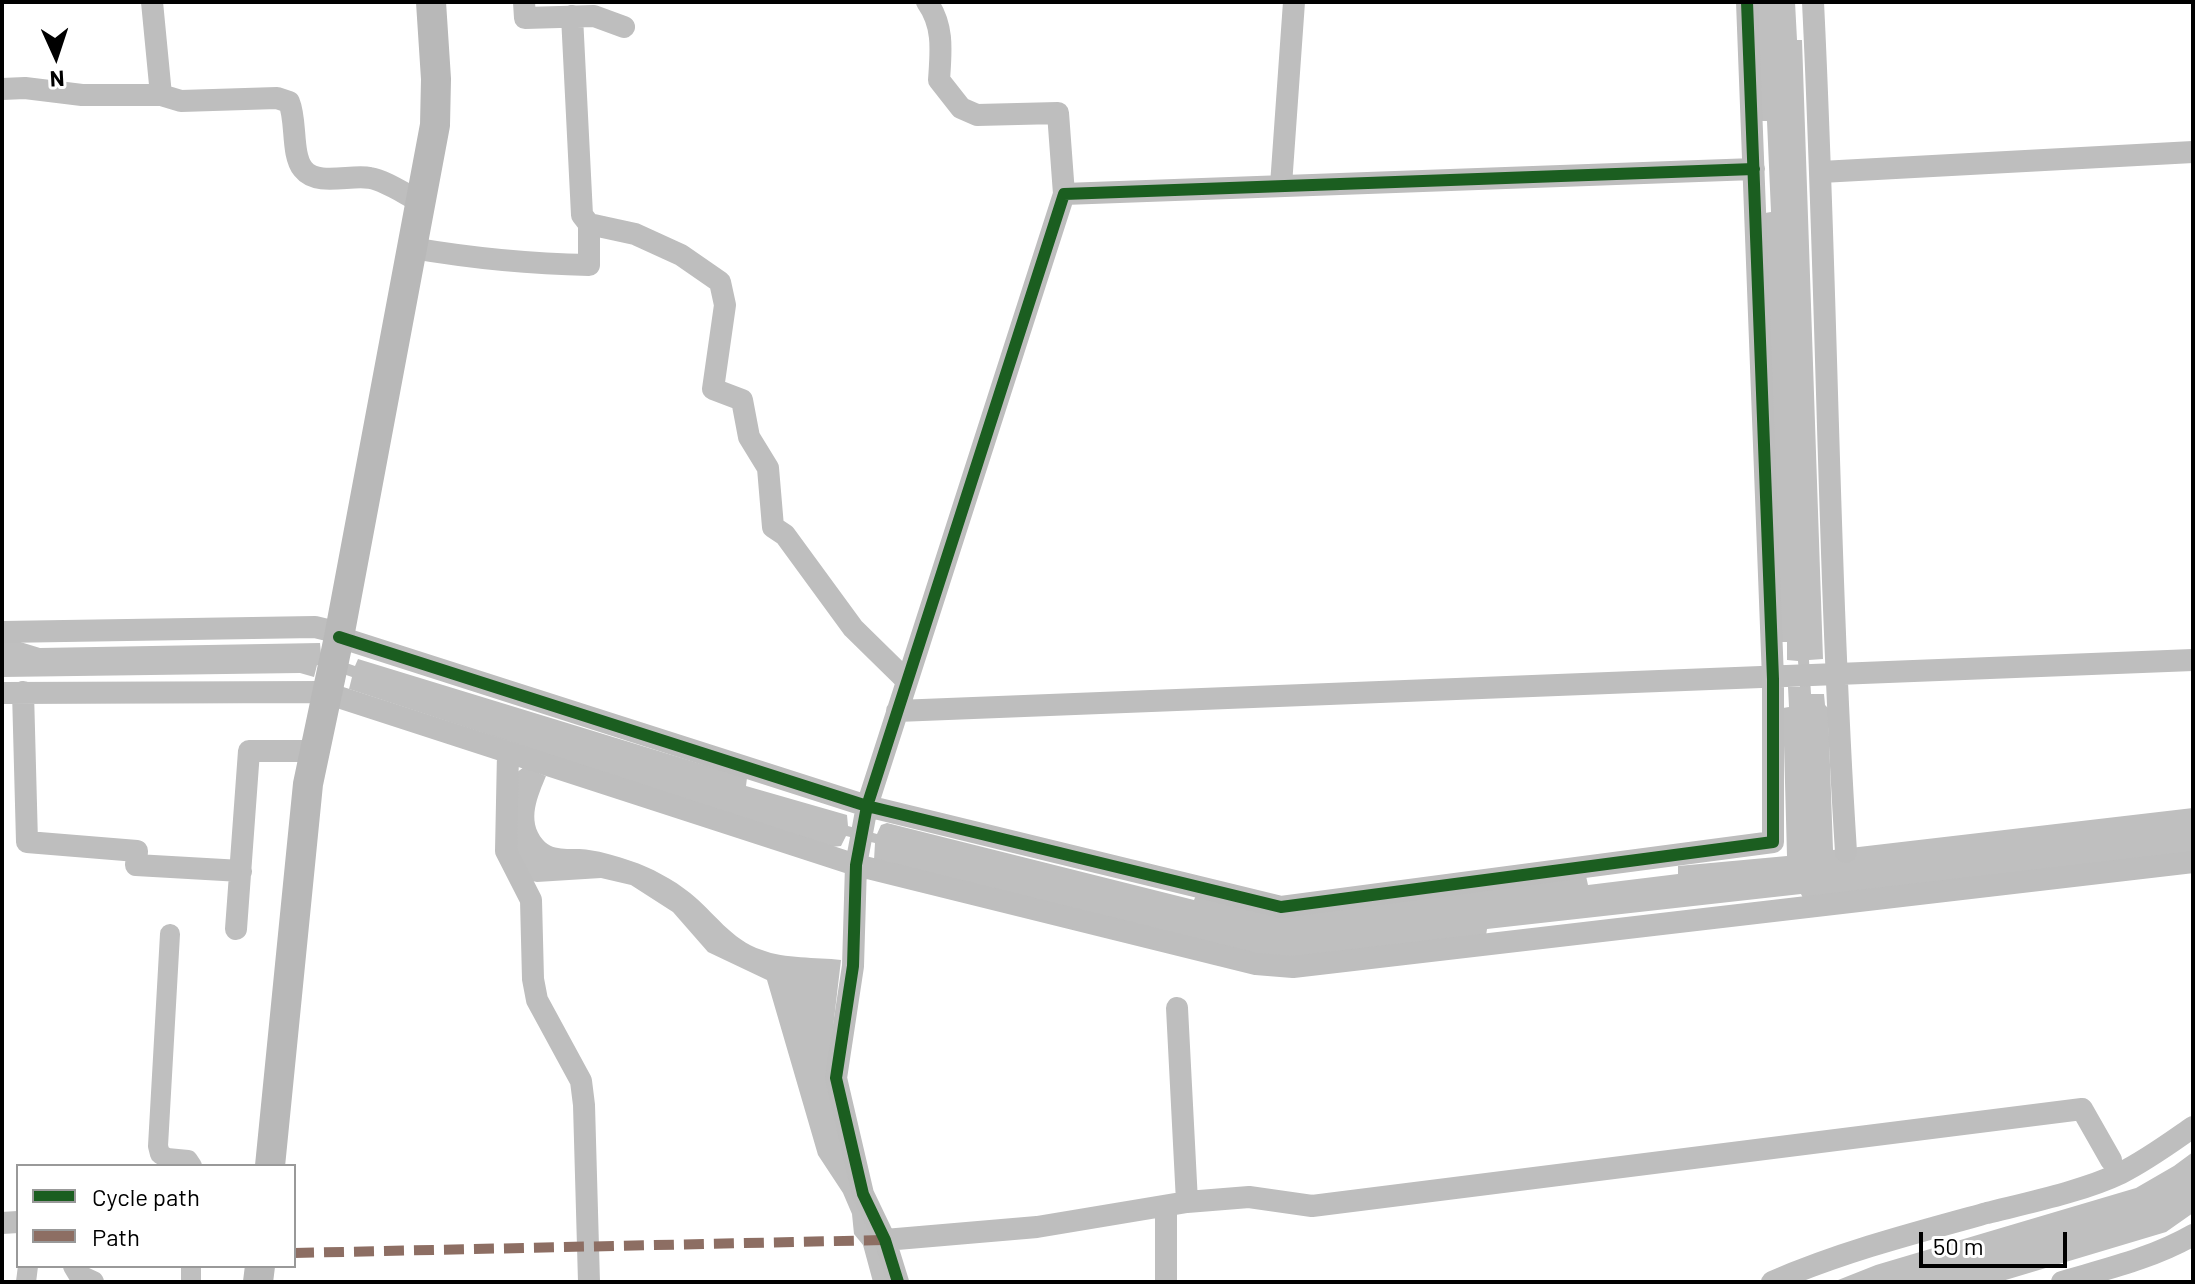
<!DOCTYPE html>
<style>
body{margin:0}
#map{position:relative;width:2195px;height:1284px;overflow:hidden;background:#fff;font-family:Barlow,sans-serif}
canvas{display:block}
.frame{position:absolute;inset:0;border:4px solid #000;pointer-events:none}
.legend{position:absolute;left:16px;top:1164px;width:280px;height:104px;box-sizing:border-box;background:#fff;border:2px solid #999;margin:0;padding:10px 14px;list-style:none;font-size:24px;color:#000}
.legend li{display:flex;align-items:center;gap:16px;height:40px}
.legend b{width:40px;border:2px solid #999}
.north{position:absolute;left:16px;top:16px;width:80px;height:80px;-webkit-text-stroke:6px #fff;paint-order:stroke;rotate:177deg;font-size:22px;font-weight:700;line-height:32px;text-align:center;color:#000}
.north::after{content:'';display:block;margin:auto;width:28px;height:36px;background:#000;clip-path:polygon(50% 0,100% 100%,50% 72%,0 100%)}
.scale{position:absolute;left:1919px;top:1232px;width:148px;height:36px;box-sizing:border-box;border:4px solid #000;border-top:0;padding-left:10px;font-size:24px;line-height:28px;white-space:nowrap;color:#000;-webkit-text-stroke:6px #fff;paint-order:stroke}
</style>
<div id="map">
<canvas width="2195" height="1284"></canvas>
<div class="frame"></div>
<ul class="legend">
<li><b style="height:10px;background:#1b5e20"></b>Cycle path</li>
<li><b style="height:10px;background:#8d6e63"></b>Path</li>
</ul>
<div class="north">N</div>
<div class="scale">50 m</div>
</div>
<script>
const context = document.querySelector('canvas').getContext('2d');
context.lineJoin = 'round';
function fillPath(path, color) {
  context.fillStyle = color;
  context.fill(path, 'evenodd');
}
function stroke(path, color, width, dash) {
  context.strokeStyle = color;
  context.lineWidth = width;
  context.lineCap = dash ? 'butt' : 'round';
  context.setLineDash(dash || []);
  context.stroke(path);
}
fillPath(new Path2D(`
 M1756,2H1795L1797,40H1802L1823,659L1809,660L1811,694H1824L1825,705L1828,708L1833,850L2193,808V852L1803,898L1801,894L1487,929L1486,936L1290,959L1266,956L874,860L875,843L846,836L841,846L831,847L349,689L352,677L317,665L314,677L300,673L2,677V642L17,641L40,648L320,643L321,654L355,666L358,659L747,778L746,786L847,815L848,826L877,834L881,825L887,823L1194,900L1197,893L1280,914L1586,876L1588,885L1678,874V866L1787,856L1783,708L1789,707L1788,687H1800L1798,661L1787,660V642H1781L1765,213L1771,212L1767,121H1760Z
 M524,767L546,776C538,796 526,820 543,840C554,853 573,847 589,850C603,852 617,856 631,861C650,867 674,880 690,893C714,912 731,940 762,950C785,959 816,957 841,960L827,1079L861,1210L891,1282H873L863,1245L854,1234L852,1214L843,1193L818,1155L767,980L708,952L673,912L631,885L601,878L537,882L527,880L512,848V776Z
 M2193,1152V1213L2166,1232L1999,1282H1833L1876,1265L2136,1188L2174,1166Z`), '#bfbfbf');
stroke(new Path2D(`
 M170,934L158,1146L160,1154L167,1158L188,1160L192,1166
 M26,1282L28,1266
 M191,1282V1266`), '#bfbfbf', 20);
stroke(new Path2D(`
 M152,2L161,95
 M524,2L525,18L594,16L624,27
 M927,2C944,26 941,51 939,80L961,108L977,115L1058,113L1064,194
 M1813,2C1827,285 1828,569 1846,852
 M572,16L582,215L589,224
 M2,89L25,88L82,95H161L181,101L277,98L289,102C297,121 291,154 303,169C317,187 351,174 370,178C387,181 406,195 421,202
 M1821,172L2193,152
 M1281,185L1294,2
 M412,248C471,258 529,264 589,265V224L635,234L681,255L720,282L725,305L713,389L742,400L749,437L768,468L773,527L785,535L853,628L907,681
 M2,632L315,627L340,633
 M339,637L867,806L1281,907L1773,842V679L1747,2
 M23,692L27,842L137,851L136,865L241,871
 M2,693L323,692L856,865L1256,964L1293,967L2193,862
 M897,711L2193,660
 M508,753L506,851L531,900L533,979L537,1000L581,1081L584,1105L589,1282
 M236,929L249,751H315
 M1177,1008L1187,1202
 M2,1223L18,1222
 M885,1240L1037,1227L1187,1202L1249,1197L1312,1206L2082,1109L2111,1160
 M74,1266L80,1276L93,1282
 M898,1282L885,1240L863,1194L836,1078L853,966L856,865L867,806L1064,194L1754,169
 M1166,1282V1206
 M1772,1282C1841,1252 1914,1233 1987,1213C2027,1203 2084,1191 2121,1173C2147,1160 2170,1143 2193,1127
 M2062,1282C2106,1269 2153,1258 2193,1235`), '#bebebe', 22);
stroke(new Path2D(`
 M270,1166L308,784L339,637L435,125L436,79L431,2
 M258,1282L260,1266`), '#b8b8b8', 30);
stroke(new Path2D(`
 M294,1253L885,1240`), '#8d6e63', 10, [20, 10]);
stroke(new Path2D(`
 M339,637L867,806L1281,907L1773,842V679L1747,2
 M898,1282L885,1240L863,1194L836,1078L853,966L856,865L867,806L1064,194L1754,169`), '#1b5e20', 12);
</script>
